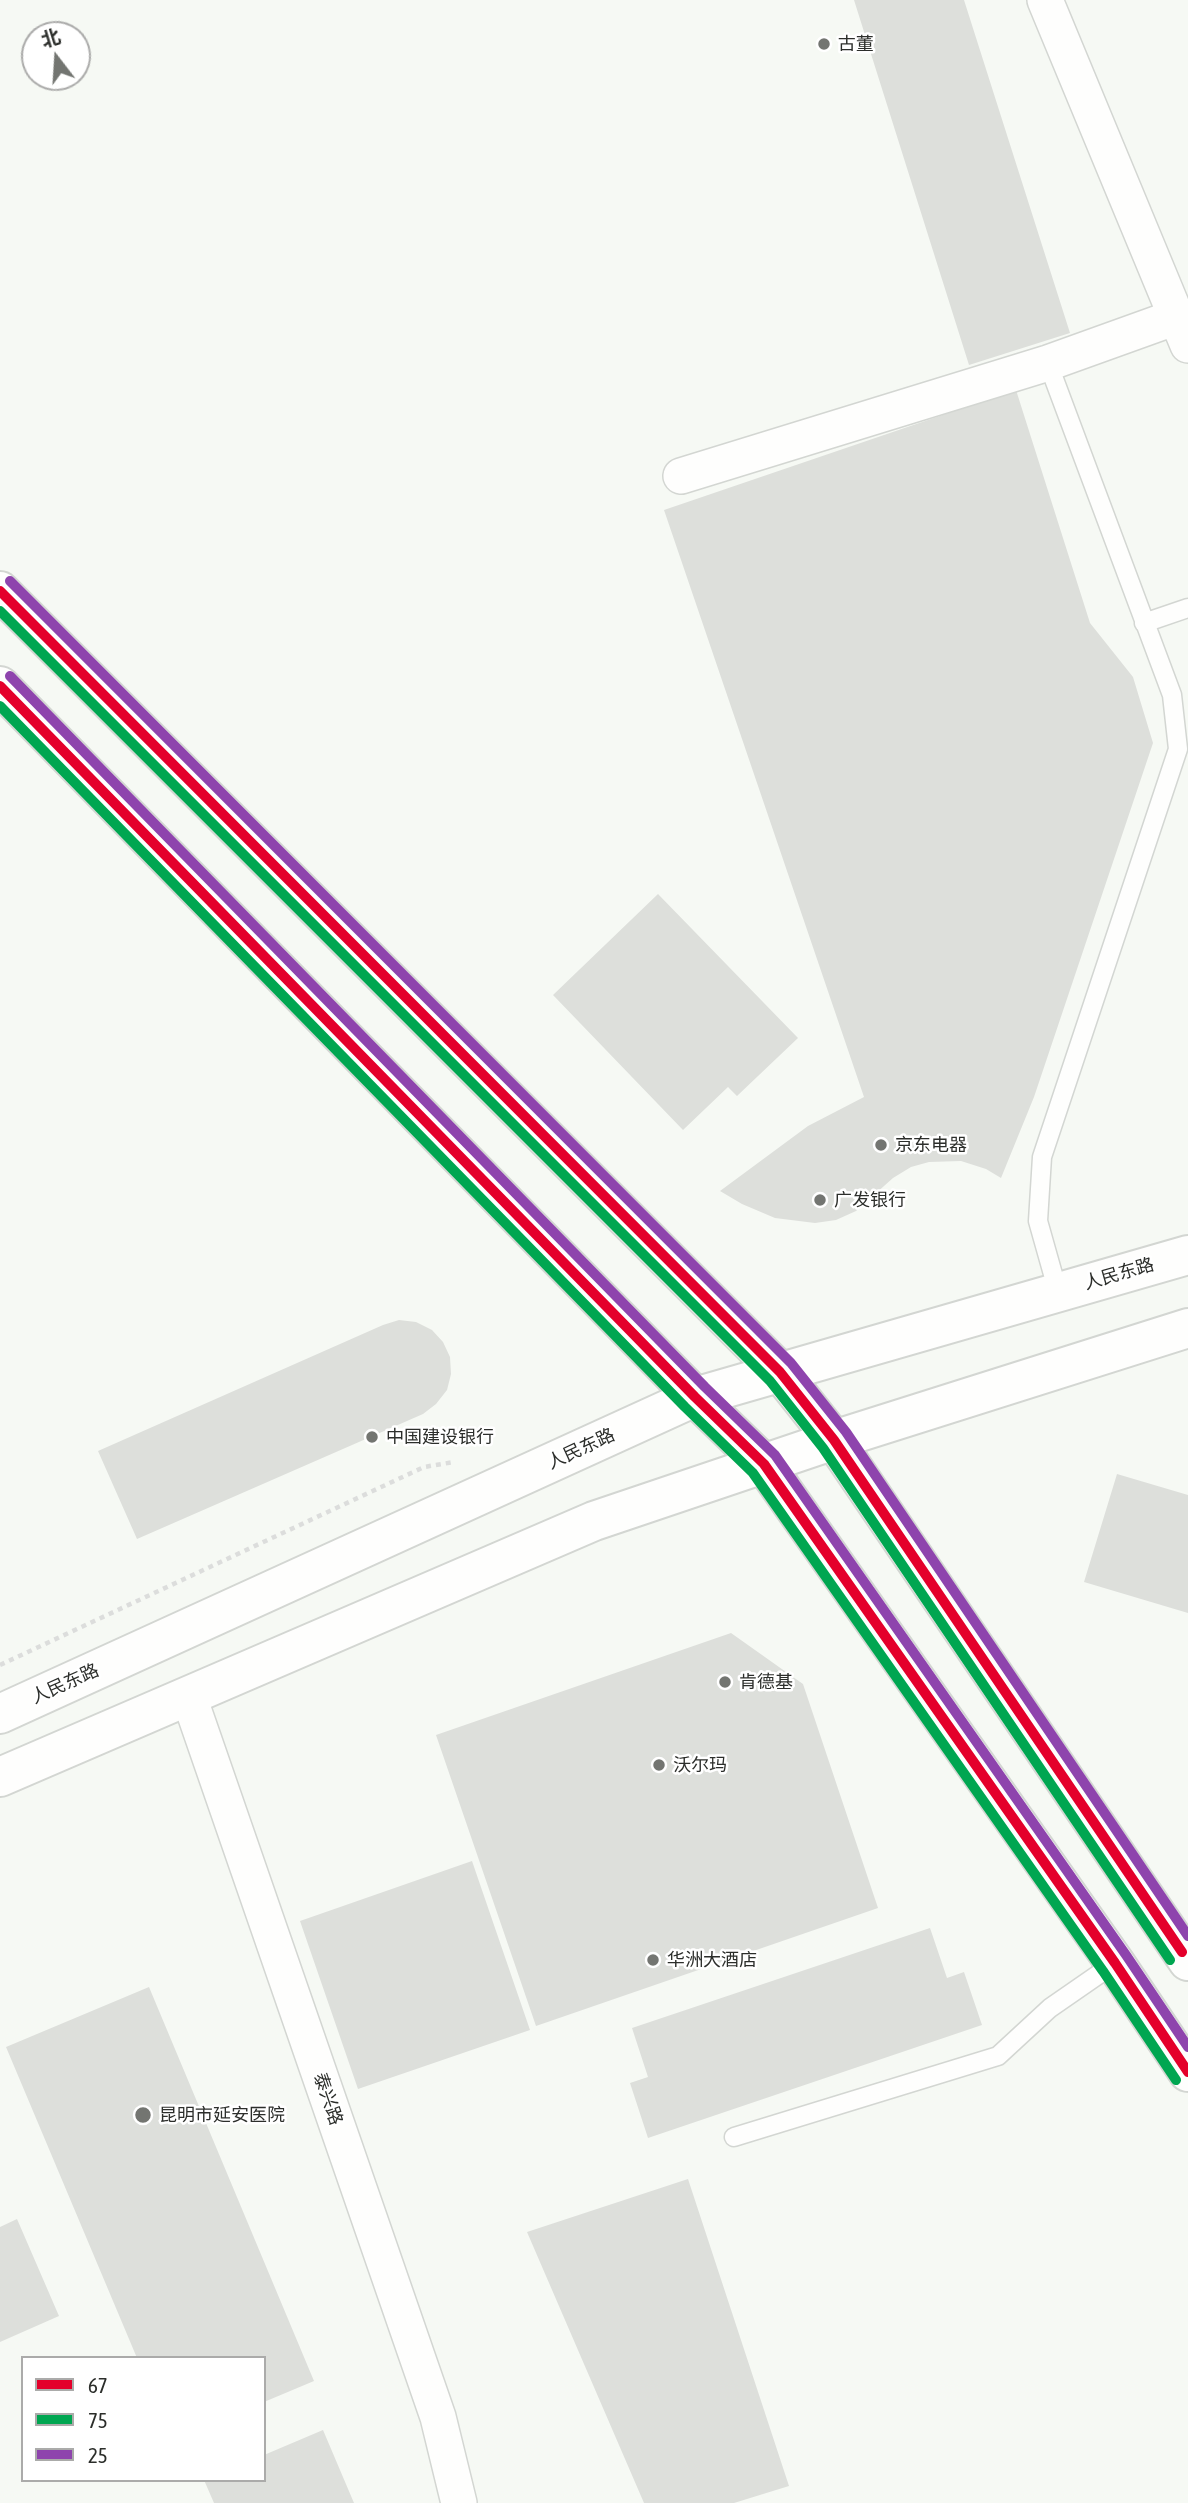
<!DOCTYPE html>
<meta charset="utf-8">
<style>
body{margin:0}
#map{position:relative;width:1188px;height:2503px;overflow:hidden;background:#f6f9f4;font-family:"Asap Condensed","Noto Sans SC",sans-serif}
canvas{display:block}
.legend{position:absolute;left:21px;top:2356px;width:245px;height:126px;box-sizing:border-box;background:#fff;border:2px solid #ababaa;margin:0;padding:9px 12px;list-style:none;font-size:21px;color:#2c2e2b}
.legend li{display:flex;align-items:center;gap:14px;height:35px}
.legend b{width:35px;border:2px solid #ababaa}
.north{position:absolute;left:21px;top:21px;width:70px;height:70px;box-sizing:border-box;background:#fff;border:2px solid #ababaa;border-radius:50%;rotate:343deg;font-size:19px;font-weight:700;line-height:28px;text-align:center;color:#2c2e2b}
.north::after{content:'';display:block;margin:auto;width:24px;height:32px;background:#737571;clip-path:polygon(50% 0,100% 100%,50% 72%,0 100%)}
</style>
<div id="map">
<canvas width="1188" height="2503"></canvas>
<ul class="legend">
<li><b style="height:9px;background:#e4002b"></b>67</li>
<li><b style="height:9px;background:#00a651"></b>75</li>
<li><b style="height:9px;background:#8e44ad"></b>25</li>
</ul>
<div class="north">北</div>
</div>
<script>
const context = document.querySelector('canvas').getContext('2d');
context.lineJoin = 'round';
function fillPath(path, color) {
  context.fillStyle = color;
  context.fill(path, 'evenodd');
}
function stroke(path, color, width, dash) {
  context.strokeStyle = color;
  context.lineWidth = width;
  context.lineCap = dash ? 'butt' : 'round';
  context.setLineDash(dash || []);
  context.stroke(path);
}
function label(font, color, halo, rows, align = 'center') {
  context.font = font + ' "Asap Condensed","Noto Sans SC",sans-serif';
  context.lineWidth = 5;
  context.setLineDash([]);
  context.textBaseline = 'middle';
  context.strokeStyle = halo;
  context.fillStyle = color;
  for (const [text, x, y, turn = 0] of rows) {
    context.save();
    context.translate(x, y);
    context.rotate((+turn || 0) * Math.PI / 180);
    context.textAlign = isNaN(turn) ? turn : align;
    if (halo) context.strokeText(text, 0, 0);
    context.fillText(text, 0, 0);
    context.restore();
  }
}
fillPath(new Path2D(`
 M854,0H964L1070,333L969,365Z
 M1016,390L1090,623L1133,677L1153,743L1034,1097L1001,1178L986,1169L961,1161L929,1162L911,1167L893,1178L856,1211L836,1220L815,1223L775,1218L742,1204L720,1191L808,1126L864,1097L664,510Z
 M658,894L798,1038L737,1096L728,1087L683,1130L553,995Z
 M399,1320L416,1322L432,1330L443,1342L450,1357L451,1374L447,1390L436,1404L423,1414L137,1539L98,1451L383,1325Z
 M1117,1474L1188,1495V1613L1084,1582Z
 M731,1633L803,1684L878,1908L536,2026L436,1735Z
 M472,1861L530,2030L358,2089L300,1921Z
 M930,1928L947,1978L964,1972L982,2025L648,2138L630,2083L648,2077L632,2028Z
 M149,1987L314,2381L264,2402V2358H137L6,2047Z
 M688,2179L789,2486L734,2503H644L527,2232Z
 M17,2219L59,2316L0,2342V2227Z
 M323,2430L354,2503H214L204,2480H264V2455Z`), '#dddfdb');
const lane = new Path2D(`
 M1048,363L1172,695L1178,749L1042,1157L1038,1221L1058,1292
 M1144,623L1188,608
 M734,2137L998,2056L1050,2008L1115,1963`);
const street = new Path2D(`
 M1045,0L1188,345
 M681,476L1048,363L1176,317
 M189,1697L438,2417L459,2503`);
const primary = new Path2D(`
 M0,591L780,1372L834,1440L1188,1961
 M0,686L695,1397L764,1464L1115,1963L1188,2072
 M0,1714L695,1397L1188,1255
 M0,1777L594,1521L834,1440L1188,1328`);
stroke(lane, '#d3d6d2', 21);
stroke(street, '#d3d6d2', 38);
stroke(primary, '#d3d6d2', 42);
stroke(new Path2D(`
 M0,1665L424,1467L454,1462`), '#dcdddc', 4.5, [5, 5]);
stroke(lane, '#fefefd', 18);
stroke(street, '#fefefd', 35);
stroke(primary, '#fefefd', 38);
stroke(new Path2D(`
 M0,591L780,1372L834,1440L1182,1952
 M0,686L695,1397L764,1464L1115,1963L1188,2072`), '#e4002b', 10);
stroke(new Path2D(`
 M0,611L770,1381L823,1448L1170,1960
 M0,706L685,1407L753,1473L1103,1971L1176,2080`), '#00a651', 10);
stroke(new Path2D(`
 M10,581L791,1363L846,1432L1188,1936
 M10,676L705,1387L775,1455L1126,1955L1188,2047`), '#8e44ad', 10);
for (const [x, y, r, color] of [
 [824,44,7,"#737571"],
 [881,1145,7,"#737571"],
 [820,1200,7,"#737571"],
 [372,1437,7,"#737571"],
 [725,1682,7,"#737571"],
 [659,1765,7,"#737571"],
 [653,1960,7,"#737571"],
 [143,2115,9,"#737571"]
]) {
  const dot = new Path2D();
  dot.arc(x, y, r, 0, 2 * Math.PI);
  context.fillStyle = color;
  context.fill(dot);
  stroke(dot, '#fff', 2.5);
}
label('18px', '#2c2e2b', '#fff', [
 ["古董",838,44],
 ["京东电器",895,1145],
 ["广发银行",834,1200],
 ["中国建设银行",386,1437],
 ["肯德基",739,1682],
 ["沃尔玛",673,1765],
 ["华洲大酒店",667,1960],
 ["昆明市延安医院",159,2115]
], 'left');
label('18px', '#2c2e2b', '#fff', [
 ["人民东路",1119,1274,-16],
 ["人民东路",581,1449,-25],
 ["人民东路",65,1684,-24],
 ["泰兴路",328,2099,71]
]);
</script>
